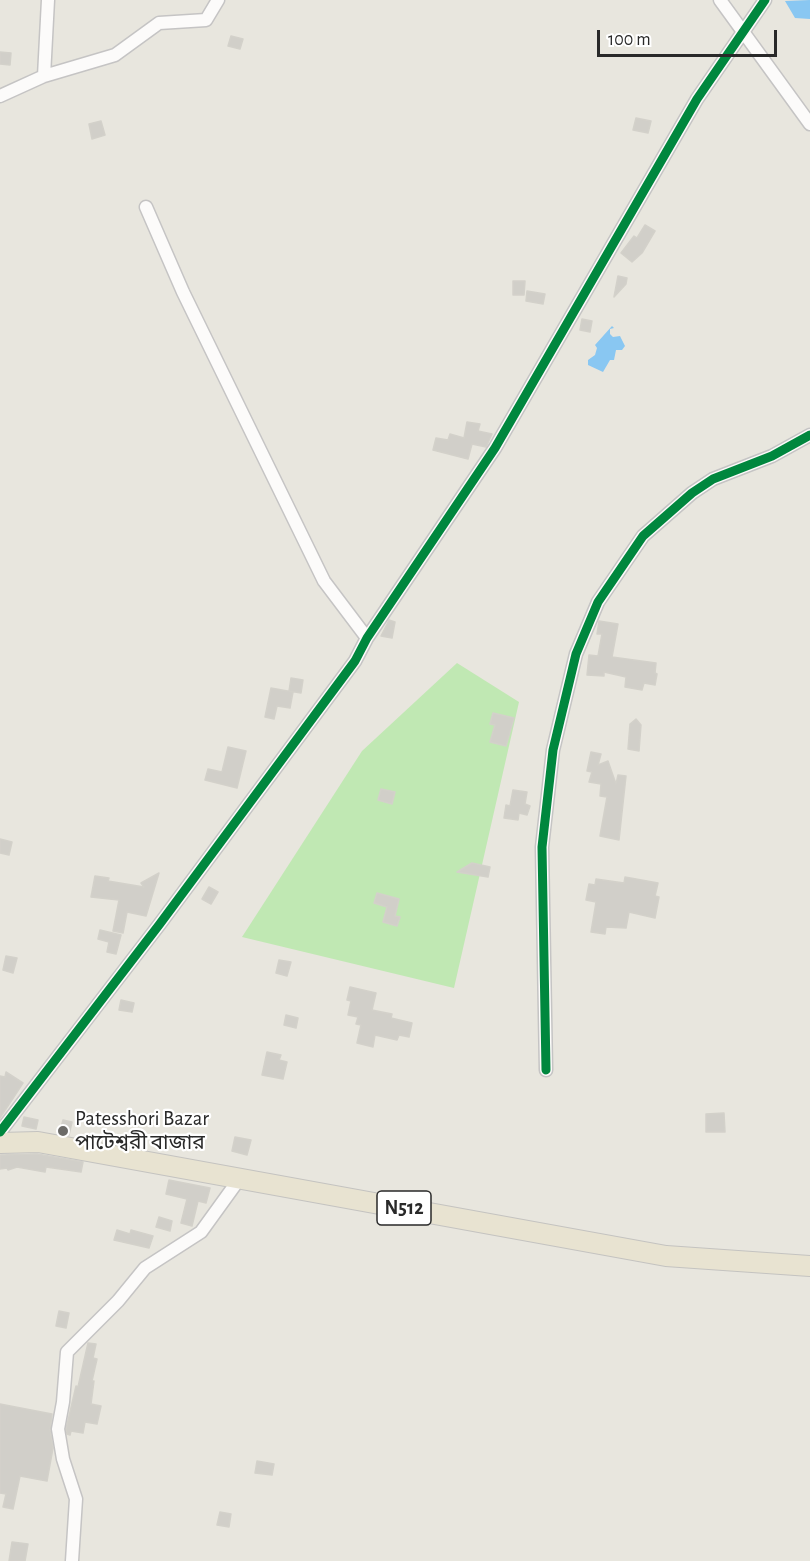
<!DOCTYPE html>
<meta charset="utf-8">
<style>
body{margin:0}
#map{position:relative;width:810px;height:1561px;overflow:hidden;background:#e8e6de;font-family:"Alegreya Sans",sans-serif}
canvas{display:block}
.scale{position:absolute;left:597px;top:30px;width:180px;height:27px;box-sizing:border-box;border:3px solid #292929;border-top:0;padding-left:8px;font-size:18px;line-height:21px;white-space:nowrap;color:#292929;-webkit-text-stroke:4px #fff;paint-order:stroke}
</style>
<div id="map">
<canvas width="810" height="1561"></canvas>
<div class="scale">100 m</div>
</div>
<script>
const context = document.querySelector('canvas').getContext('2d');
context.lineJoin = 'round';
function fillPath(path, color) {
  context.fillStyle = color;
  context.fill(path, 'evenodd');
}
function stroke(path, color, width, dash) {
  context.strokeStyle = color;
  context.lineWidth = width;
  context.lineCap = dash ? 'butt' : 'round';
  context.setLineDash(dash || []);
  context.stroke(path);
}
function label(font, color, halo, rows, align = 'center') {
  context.font = font + ' "Alegreya Sans","Noto Sans Bengali",sans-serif';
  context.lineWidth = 4.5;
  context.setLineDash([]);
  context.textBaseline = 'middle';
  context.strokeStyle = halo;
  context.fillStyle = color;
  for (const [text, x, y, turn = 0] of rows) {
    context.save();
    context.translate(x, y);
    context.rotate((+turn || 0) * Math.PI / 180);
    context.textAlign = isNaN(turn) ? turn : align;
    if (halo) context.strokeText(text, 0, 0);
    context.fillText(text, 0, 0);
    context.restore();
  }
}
fillPath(new Path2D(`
 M457,663L519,702L454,988L242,937L362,751Z`), '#c0e8b3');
fillPath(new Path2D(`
 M810,0V19L795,18L785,1Z
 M612,326L614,328L610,329V334L613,337L620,336L625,346L622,350H616L614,360H610L603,372L588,365V360L595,355L597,348L595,345Z`), '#89c7f2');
const building = new Path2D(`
 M231,36L243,39L240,49L228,46Z
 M0,52L11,53L10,65L0,64Z
 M636,118L651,121L648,133L633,130Z
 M101,121L105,135L92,139L89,124Z
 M645,225L655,231L642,253L632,262L621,253L634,236L637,238Z
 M618,276L627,278L626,284L614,297Z
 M513,281H525L524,295H513Z
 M527,291L545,294L543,304L526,301Z
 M582,319L592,321L590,332L580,330Z
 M467,422L480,424L478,431L492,434L486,447L472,444L468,459L433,450L436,438L448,440L450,434L464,438Z
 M389,620L395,622L392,638L381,636Z
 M599,621L618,624L612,657L656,663L655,673L657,674L655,685L644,683L642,690L625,687L626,677L604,672V676L587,675L589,655L598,656L602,634H597Z
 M291,678L303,680L301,693L289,691Z
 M271,688L293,692L290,708L277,706L274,719L265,717Z
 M493,713L514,718L506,746L490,742L495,725L490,724Z
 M636,719L641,725L639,751L628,749L630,724Z
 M228,747L246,751L237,788L205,780L208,769L222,772Z
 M591,752L601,754L598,765L608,761L616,784L618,775L626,776L619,840L600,836L607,797L600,796L601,784L589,782L592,772L587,771Z
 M381,789L395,792L392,804L378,800Z
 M513,790L527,792L525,804L530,806L527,815L519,813L518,820L504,818L506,805L510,806Z
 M0,839L12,842L9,855L0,853Z
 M472,863L490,867L488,877L457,872Z
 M159,873L146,916L127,912L123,933L113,931L119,900L91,897L95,876L109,878L108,881L144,887L141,883Z
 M625,877L658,883L655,896L659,897L655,918L629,912L626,928L606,927L605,934L591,932L596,902L586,900L589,884L595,885L596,879L624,883Z
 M209,887L218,892L211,904L202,899Z
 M377,893L399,899L395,916L400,917L397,926L383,922L387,907L374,903Z
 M100,930L121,935L116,954L107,952L109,942L98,939Z
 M6,956L17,958L13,973L3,970Z
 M279,960L291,962L287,976L276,973Z
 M350,987L376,993L372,1010L392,1014L391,1018L412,1023L409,1037L399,1035L397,1040L375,1035L373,1047L357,1043L361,1025L356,1024L358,1017L348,1015L351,1001L347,1000Z
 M121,1000L134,1003L132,1012L119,1010Z
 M286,1015L298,1018L296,1028L284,1025Z
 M267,1052L281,1055L279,1060L287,1062L283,1079L262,1075Z
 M6,1072L23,1083L0,1118V1076L5,1077Z
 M724,1113L725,1132H706V1114Z
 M24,1117L38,1120L36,1129L22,1126Z
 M63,1120L72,1122L69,1135L59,1134Z
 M235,1137L251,1140L247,1155L232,1151Z
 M37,1154L83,1162L81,1172L46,1167L45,1172L17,1167L8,1170L7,1168L0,1169V1155Z
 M169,1180L210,1188L206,1203L198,1201L192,1226L181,1223L187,1199L166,1194Z
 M159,1217L172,1221L170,1231L156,1227Z
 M117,1230L130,1234L131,1230L153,1236L149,1248L114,1240Z
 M59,1311L69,1313L66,1328L56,1326Z
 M88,1343L96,1344L93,1358L97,1359L92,1381H94L91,1404L101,1406L97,1424L85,1422L83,1433L71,1431L70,1435L67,1434L66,1429L70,1412L76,1386L78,1387Z
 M0,1404L52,1414L50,1430L53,1448L47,1481L20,1476L13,1509L3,1507L6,1494L0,1493Z
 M257,1461L274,1464L272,1475L255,1473Z
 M220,1512L231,1514L229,1527L217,1525Z
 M12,1542L28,1544L25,1561H9Z`);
fillPath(building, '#d1cfc9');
stroke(building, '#d3d1ca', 1.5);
const minor = new Path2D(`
 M720,0L810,124
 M44,76L48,0
 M0,96L44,76L115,55L159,23L206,20L218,0
 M146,207L183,292L324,581L367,638
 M546,1070L542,847L553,750L576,654L598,602L643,536L692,493L713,479L772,456L810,435
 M0,1132L159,925L355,661L367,638L495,448L697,99L765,0
 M72,1561L76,1499L63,1459L58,1429L63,1402L67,1352L118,1301L145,1268L201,1232L240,1178`);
const trunk = new Path2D(`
 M0,1143L38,1142L666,1256L810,1266`);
stroke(minor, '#c5c4c4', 15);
stroke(trunk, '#c4c3c0', 22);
stroke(minor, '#fcfbfa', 12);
stroke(trunk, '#e8e3d1', 20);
stroke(new Path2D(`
 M546,1070L542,847L553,750L576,654L598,602L643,536L692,493L713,479L772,456L810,435
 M0,1132L159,925L355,661L367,638L495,448L697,99L765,0`), '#00873e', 9);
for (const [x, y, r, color] of [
 [63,1131,6,"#6c6b68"]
]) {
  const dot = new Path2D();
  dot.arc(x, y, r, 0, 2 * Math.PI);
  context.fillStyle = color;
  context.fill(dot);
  stroke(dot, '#fff', 2);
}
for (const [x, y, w] of [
 [404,1208,54]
]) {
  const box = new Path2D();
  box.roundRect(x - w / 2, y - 17, w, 34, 4.5);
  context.fillStyle = '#fff';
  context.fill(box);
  stroke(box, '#292929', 1.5);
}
label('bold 20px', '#292929', null, [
 ["N512",404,1208]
]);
label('21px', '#292929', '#fff', [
 ["Patesshori Bazar",75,1119],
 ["পাটেশ্বরী বাজার",75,1143]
], 'left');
</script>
